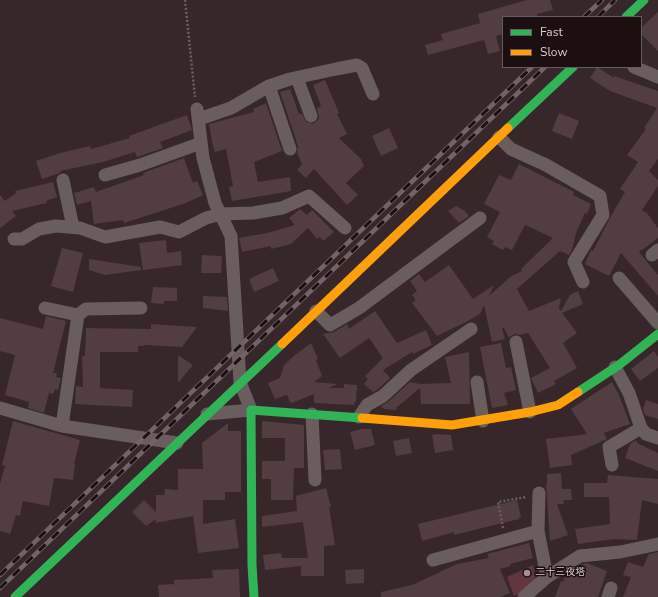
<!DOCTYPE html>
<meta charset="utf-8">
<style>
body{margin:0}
#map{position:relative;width:658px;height:597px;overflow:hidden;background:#37272a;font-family:"Nunito Sans",sans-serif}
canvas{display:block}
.legend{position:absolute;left:502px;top:16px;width:140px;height:52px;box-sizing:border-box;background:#1b0f11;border:1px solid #695b5d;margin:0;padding:5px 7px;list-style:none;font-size:12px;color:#dfccce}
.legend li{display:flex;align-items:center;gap:8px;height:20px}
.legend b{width:20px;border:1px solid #695b5d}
</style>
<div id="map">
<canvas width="658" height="597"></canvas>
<ul class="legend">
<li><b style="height:5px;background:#30b455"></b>Fast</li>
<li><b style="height:5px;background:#ff9f0a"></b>Slow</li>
</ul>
</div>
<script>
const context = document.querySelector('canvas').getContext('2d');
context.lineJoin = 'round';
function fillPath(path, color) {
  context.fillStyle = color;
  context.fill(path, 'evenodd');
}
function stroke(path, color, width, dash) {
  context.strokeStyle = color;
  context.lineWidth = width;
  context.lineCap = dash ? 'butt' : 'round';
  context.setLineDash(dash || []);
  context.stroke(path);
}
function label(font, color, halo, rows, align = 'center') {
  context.font = font + ' "Nunito Sans","Noto Sans JP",sans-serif';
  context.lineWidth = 3;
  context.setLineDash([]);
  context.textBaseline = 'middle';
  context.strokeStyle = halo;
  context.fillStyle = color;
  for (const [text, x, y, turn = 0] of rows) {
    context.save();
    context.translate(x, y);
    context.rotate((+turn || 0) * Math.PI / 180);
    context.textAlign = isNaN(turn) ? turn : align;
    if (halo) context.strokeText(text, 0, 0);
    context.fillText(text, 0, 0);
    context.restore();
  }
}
fillPath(new Path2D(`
 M533,565L536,581L526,591L514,596L507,577Z`), '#61363d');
fillPath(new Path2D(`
 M527,0H550L553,10L537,14V17H503V34L496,36L500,51L488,54L484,40L428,55L425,45L443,40L441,34L480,23L478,14Z
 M658,12V51L641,34V28Z
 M597,67L614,78V76L658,91V159L649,171L658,180V186L642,210L647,213L658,228V238L639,252L658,275V296L621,253L609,276L585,264L591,250L593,251L611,216L625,192L620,189L638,162L627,155L646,129L644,128L657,108L610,91L590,78Z
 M325,80L339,113L337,114L347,134L339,138L361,159L364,166L346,183L358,195L347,205L314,169L306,178L297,170L302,164L297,152L298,146L280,92L290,89L299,114H302L306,122L313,124L317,121L319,118L317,108L321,106L313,85Z
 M266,103L282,151L254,162L258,182L290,177L291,191L232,201L229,187L233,186L226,149L215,152L212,142L209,124L254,112L253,109Z
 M559,113L579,121L572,139L552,131Z
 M187,115L192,130L160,142L163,148L137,157L135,152L103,162L60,171L61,172L57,174L42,179L36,161L60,153L90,146L91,149L130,138L129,136Z
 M389,128L398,148L381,156L372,136Z
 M184,158L193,183L197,181L203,195L186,203L124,223L123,220L94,224L91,201L77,205L74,193L94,187L96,192L144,175L143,173Z
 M519,164L574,192L573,195L591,204L587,214L585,213L576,233L572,250L569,255L560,251L517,289L529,311L561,298L559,308L561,311L570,295L578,291L583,304L562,313L577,333L563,343L577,368L554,381L556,384L538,393L531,378L550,368L528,333L520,335L514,334L509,338L504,328H502L505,339L492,342L484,305L480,314L466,322L437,336L412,303L416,300L412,295L417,291L410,281L419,274L425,282L449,265L473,299L494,285L489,296L510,277L522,271L521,269L553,238L525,225L512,250L505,247L503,250L492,244L494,241L487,237L500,212L484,204L499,175L511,180Z
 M53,182L57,197L46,201L47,203L12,211L16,216L0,228V195L5,201L16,193L15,191Z
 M456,206L465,211L469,216L459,223L448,211Z
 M300,209L307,215L312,210L334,232L323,241L320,237L317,239L308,228L291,244L271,249V246L242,252L239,238L267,233L295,225L289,218Z
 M166,240L167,253L181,251L182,265L143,270L139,243Z
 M62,248L83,253L73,292L51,286Z
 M202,255L222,256L221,273H201Z
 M89,259L141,267V270L105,275L89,270Z
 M273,268L279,281L254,292L249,279Z
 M153,287L177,288V301H164V304L151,303Z
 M203,296L227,297L228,311L203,308Z
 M375,311L397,343L426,330L432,345L413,354L412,352L383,370L390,378L378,389L373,392L364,384L368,379L365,376L383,358L369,338L340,358L323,334L334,332L347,324L349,329Z
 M46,316L66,321L53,373H57L56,377L61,378L58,390L55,389L53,394L49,393L44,413L28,408L29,402L5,395L15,355L0,351V318L43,329Z
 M151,324L197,327L182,347L144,345V346H138V352H100V388L133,390L132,407L75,404L76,386L83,387L82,356H85L86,328L151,329Z
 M311,343L318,359L316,360L322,376L314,382L338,384L329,388H344V384L357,385L356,402H354V405L314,403V394L292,403L290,402L287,395L275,399L268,383L280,378L284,365L295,355Z
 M501,343L506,368L511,367L516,390L504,393L508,405L492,408L480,347Z
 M654,351L658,357V368L640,381L631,369Z
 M469,352L470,404H421L420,388L396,408V410L384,409L381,406L388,402L410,382L420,384L451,383L445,357Z
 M178,355L193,365L178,383Z
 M612,382L619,395L630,424L604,433L607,439L571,455L572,465L550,468L546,439L587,434L571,409Z
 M646,400L658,404V419L645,415L643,409Z
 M13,421L80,440L74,464H75L73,480L54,478L49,506L23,501L20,516L16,515L10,534L0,531V484L5,466L2,465Z
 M262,421L304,425V468H294L293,500H271V479H262V461H285V438H262Z
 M228,423V431H241V492H225V500H203V524L235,519L239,548L198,553L193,516L155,523L156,519L146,526L132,512L144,500L156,512V495H164L165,489L178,490V469H203L202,443Z
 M361,429H371L375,445L355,450L350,432Z
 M436,434L451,435L453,450L435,453L432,435Z
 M409,438L412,453L396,456L393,441Z
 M636,440L637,443L658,453V471L625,458L630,444Z
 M340,449L342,469L325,470L323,450Z
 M561,473L562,489H571L572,500H563L564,504H557L568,535L550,541L546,483H547V474Z
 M608,475L658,479V504L642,500L637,540L614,539L578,544L575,529L610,524L609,497H584V483H607Z
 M326,488L331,507H329L335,545L324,546V576H301V566L265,570L263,555L281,553L282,558H308L303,522L262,527V516L297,511L296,496Z
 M517,500L521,517H519V519L454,535V532L422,541L418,524Z
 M529,543L533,558L510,564L511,566L500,569L510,593L500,597H381V592L412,585L457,564L489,558L487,554Z
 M658,552V597H623L631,577L623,575L628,562L643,567L649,554Z
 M587,563L607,571L598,597H555L561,581L563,582L566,574L577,577L582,564Z
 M239,569L240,597H159L158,585L174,584V580L213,578L212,570Z
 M364,569V583L346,584L345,570Z`), '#523d41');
stroke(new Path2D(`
 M185,0L195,97
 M503,528L498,502L526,497`), '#6b5e60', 2.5, [2, 2]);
stroke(new Path2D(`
 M634,67L658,77
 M297,78L311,116
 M269,86L290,149
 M197,109L203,158L215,203L231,236L240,382L251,410L207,414
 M199,119L231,108L269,86L290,79L336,69L357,65L362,68L373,94
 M499,137L511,149L546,165L600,196L603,215L574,262L583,282
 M105,175L140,165L201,143
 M63,180L73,227
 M14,239H22L39,229L56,226L80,228L105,237L160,227L179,232L206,218L221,214L253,213L282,208L309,196L345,228
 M652,255L658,250
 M619,278L658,323
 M45,308L78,315
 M316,311L330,325L359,308L480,218
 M516,342L530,412
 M615,367L629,393L641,428L646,434L658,438
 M477,382L483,421
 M0,408L62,426L177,443
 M312,414L315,480
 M359,417L367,405L383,396L411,370L471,329
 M62,426L78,315L86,309L141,308
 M612,465L609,447L641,428
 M538,531L539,493
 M433,560L538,531L547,577L524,597
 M547,577L580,556L620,552L658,544
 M608,597L611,588`), '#695d5e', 13);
stroke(new Path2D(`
 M626,17L644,0
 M508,128L573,67
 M578,392L619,365L658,334
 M15,597L282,344
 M254,597L252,565L251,410L362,418`), '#30b455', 9);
stroke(new Path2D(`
 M282,344L508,128
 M362,418L452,425L530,412L558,405L578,392`), '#ff9f0a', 9);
const rail = new Path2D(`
 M584,17L602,0
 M598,17L615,0
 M0,575L532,67
 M0,588L545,67`);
stroke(rail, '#716366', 4.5);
stroke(rail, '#1b0f11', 3, [9]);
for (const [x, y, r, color] of [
 [527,573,4,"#a49295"]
]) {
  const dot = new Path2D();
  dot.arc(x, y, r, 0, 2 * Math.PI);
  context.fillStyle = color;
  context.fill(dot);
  stroke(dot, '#1b0f11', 1.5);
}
label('10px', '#dfccce', '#1b0f11', [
 ["二十三夜塔",535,573]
], 'left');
</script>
